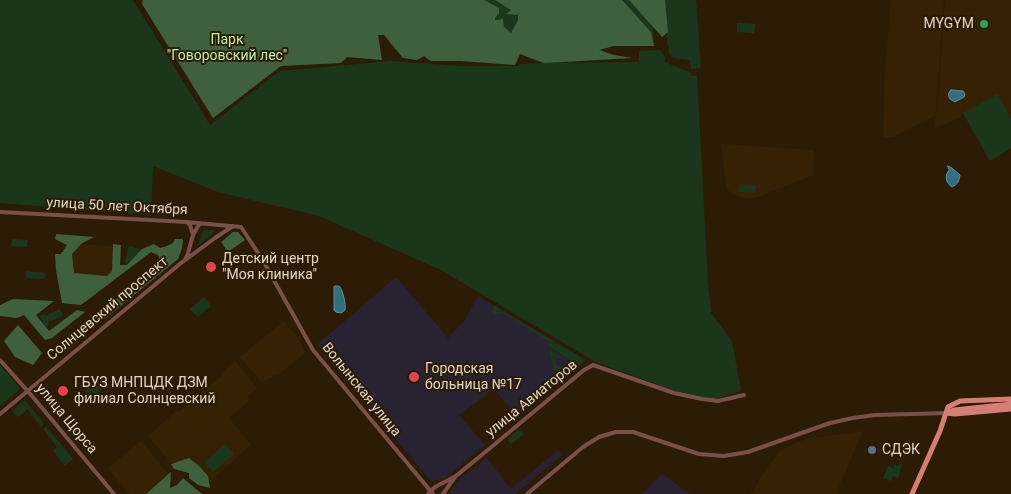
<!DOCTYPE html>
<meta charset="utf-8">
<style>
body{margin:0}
canvas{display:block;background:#2c1b05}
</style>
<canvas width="1011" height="494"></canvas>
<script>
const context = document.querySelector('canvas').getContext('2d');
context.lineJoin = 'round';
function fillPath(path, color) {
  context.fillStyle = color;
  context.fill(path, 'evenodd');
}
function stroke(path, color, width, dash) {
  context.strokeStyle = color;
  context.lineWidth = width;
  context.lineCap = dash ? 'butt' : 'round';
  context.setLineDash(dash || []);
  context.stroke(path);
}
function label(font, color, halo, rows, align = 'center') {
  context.font = font + ' Roboto,sans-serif';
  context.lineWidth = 4;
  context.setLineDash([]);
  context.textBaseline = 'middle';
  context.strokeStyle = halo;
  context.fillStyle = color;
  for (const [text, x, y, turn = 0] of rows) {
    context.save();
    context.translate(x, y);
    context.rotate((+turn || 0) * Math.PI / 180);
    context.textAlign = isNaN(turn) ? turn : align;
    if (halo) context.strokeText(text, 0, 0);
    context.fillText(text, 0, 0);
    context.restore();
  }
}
fillPath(new Path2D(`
 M891,0H944L937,102L935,116L893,137H883L885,70Z
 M945,0H1011V119L998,95L963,113L961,117L934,129L938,97Z
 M721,144L814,150L813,175L756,198H746L737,196L727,190Z
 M67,243L121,247L119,269L77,304L61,303Z
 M284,321L300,340L305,353L278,375L276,374L262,383L240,357Z
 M235,361L257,388L247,397L250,400L229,418L251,445L209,482L188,457L175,467L148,436L176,411L179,412L222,376L220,374Z
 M863,431L836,494H751L766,469L780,451L805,439Z
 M141,441L169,475L145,494H129L108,468Z`), '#372104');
fillPath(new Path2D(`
 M558,450L562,455L515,494H448L460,479L487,458L511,489Z
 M662,474L690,494H642Z`), '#2b2231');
fillPath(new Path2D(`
 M396,277L448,338L465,320L478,296L585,360L518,416L494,389L459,415L485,445L445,478L433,481H431L363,401L317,345Z`), '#282333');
fillPath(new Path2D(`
 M0,0H133L210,125L280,71L391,61L460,66H519L521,64L542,63L520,54L515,65L461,61H431L424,56L417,60L403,58L384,35H378L382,60L347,57L341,63L281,66L213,118L142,4L143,0H652L654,46H614L599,50L614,55L632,58L558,63L639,62V51L660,50L665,57V62L691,73L692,76H697L708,283L711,313L732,341L741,391L708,401L675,391L596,362L441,270L319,216L218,192L153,166L151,215L0,203Z
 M664,0H696L701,68L691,69L690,60L673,58L669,54V46L667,44Z
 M737,23L755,24L754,33L737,32Z
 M998,94L1011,119V148L990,161L963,113Z
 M739,184L756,185L755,193L738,192Z
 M203,231L206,230L215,231L199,245H198Z
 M12,239L28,240L27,247L11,246Z
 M129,246L142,250L127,264L124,263Z
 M26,271L46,273L45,279L26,278Z
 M204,297L211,306L198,317L190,309Z
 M494,306H495L585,360L580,365L549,347L548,341L503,313L496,315L492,312L494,308Z
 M59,309L63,314V316L48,322L49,325L46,327L39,316L45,314L46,316Z
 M549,349L564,358H556V366L563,367L566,374L557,381L556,380Z
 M0,365L19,387V390L0,406Z
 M95,383L101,390L91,398L85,391Z
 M25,400L44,424L41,427L32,415L30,417L29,416L31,413L28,409L18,417L12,411Z
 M46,426L73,459L65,466L53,451L57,447L43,429Z
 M518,430L522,431L524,434L511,444L508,441V439Z
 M225,444L234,454L213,472L204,462Z
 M899,463L902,465L898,478L893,476L891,481L883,478L888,466L896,469L894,468L895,465L897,466Z`), '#1b371b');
fillPath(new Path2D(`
 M143,0H484L499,8V13L495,18V20L503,19L504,27L511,33L518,20V15L506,14L511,10L495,0H622L651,32L654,46H614L599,50L614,55L632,58L544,63L520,54L515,65L461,61H431L424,56L417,60L403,58L384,35H378L382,60L347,57L341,63L281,66L213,118L142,4Z
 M629,0H665L668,32L662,37Z
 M233,232H238L245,240L228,252L221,242Z
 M56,234L94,237L81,244L72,254L74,273L107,276L112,271L113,244L121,245L120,265H127L142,249L154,244L160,248L167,246L173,243L175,239H183L182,249L178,259L105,319L100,313L161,263L158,255L151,252L81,305L62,303L56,270L55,254H61L67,245L55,239Z
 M13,299L54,301L36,315L49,331L77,310L85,312L52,338L45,340L24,315L17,318L0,316V305Z
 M94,316L99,323L65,352L59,346Z
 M18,325L42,353L33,365L15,357L4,341Z
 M189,458L199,466L208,476L210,488L198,485L189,478V473L174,469L171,464Z
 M171,472L170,488L177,485L183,478L202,494H146Z`), '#3e603c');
const water = new Path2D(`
 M951,90L963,91L965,94L964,97L955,102L950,99C948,95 948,93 951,90Z
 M948,166L952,168L960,175C959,181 958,184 952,187C946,183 944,176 949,170Z
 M335,286C337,286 338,286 339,286C343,289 346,305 345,310L341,313L336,312L334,310V287Z`);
fillPath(water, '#307080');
stroke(water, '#658e96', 1);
stroke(new Path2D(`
 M0,212L187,222L241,227L262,259L313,350L433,494
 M187,222L190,225L193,235
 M185,260L188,253L193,235L200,223
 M0,360L32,396L114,494
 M0,414L181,263L215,238L233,226
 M428,494L435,487L456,476L489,449L584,370L593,365L674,393L702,399L718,401L744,395
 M443,494L455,477
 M527,494L583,447L599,437L616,432H633L699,454L724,456L748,452L830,423L853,418L875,415L947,413`), '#794f49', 4);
stroke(new Path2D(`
 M947,413L954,410L1011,404
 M947,413L955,414L1011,409
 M912,494L940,431L948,407L960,401L1011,399`), '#d57e73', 5);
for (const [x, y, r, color] of [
 [984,24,5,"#2e9e5b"],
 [211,267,6,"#e0444e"],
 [414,377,6,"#e0444e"],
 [63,391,6,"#e0444e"],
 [872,450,5,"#5c6f8a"]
]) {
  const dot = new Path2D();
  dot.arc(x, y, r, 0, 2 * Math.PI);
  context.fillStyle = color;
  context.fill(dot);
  stroke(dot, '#2c1b05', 2);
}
label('14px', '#e1d5c8', '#2c1b05', [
 ["MYGYM",974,24,"right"],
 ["Детский центр",222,259],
 ["\"Моя клиника\"",222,275],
 ["Городская",425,369],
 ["больница №17",425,385],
 ["ГБУЗ МНПЦДК ДЗМ",74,383],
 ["филиал Солнцевский",74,399],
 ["СДЭК",882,450]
], 'left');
label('14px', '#b7f0b4', '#2c1b05', [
 ["Парк",227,40],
 ["\"Говоровский лес\"",227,56]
]);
label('14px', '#e1d5c8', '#2c1b05', [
 ["улица 50 лет Октября",117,207,3],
 ["Солнцевский проспект",108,309,-40],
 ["Волынская улица",361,390,51],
 ["улица Авиаторов",532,399,-39],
 ["улица Щорса",66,419,50]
]);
</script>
